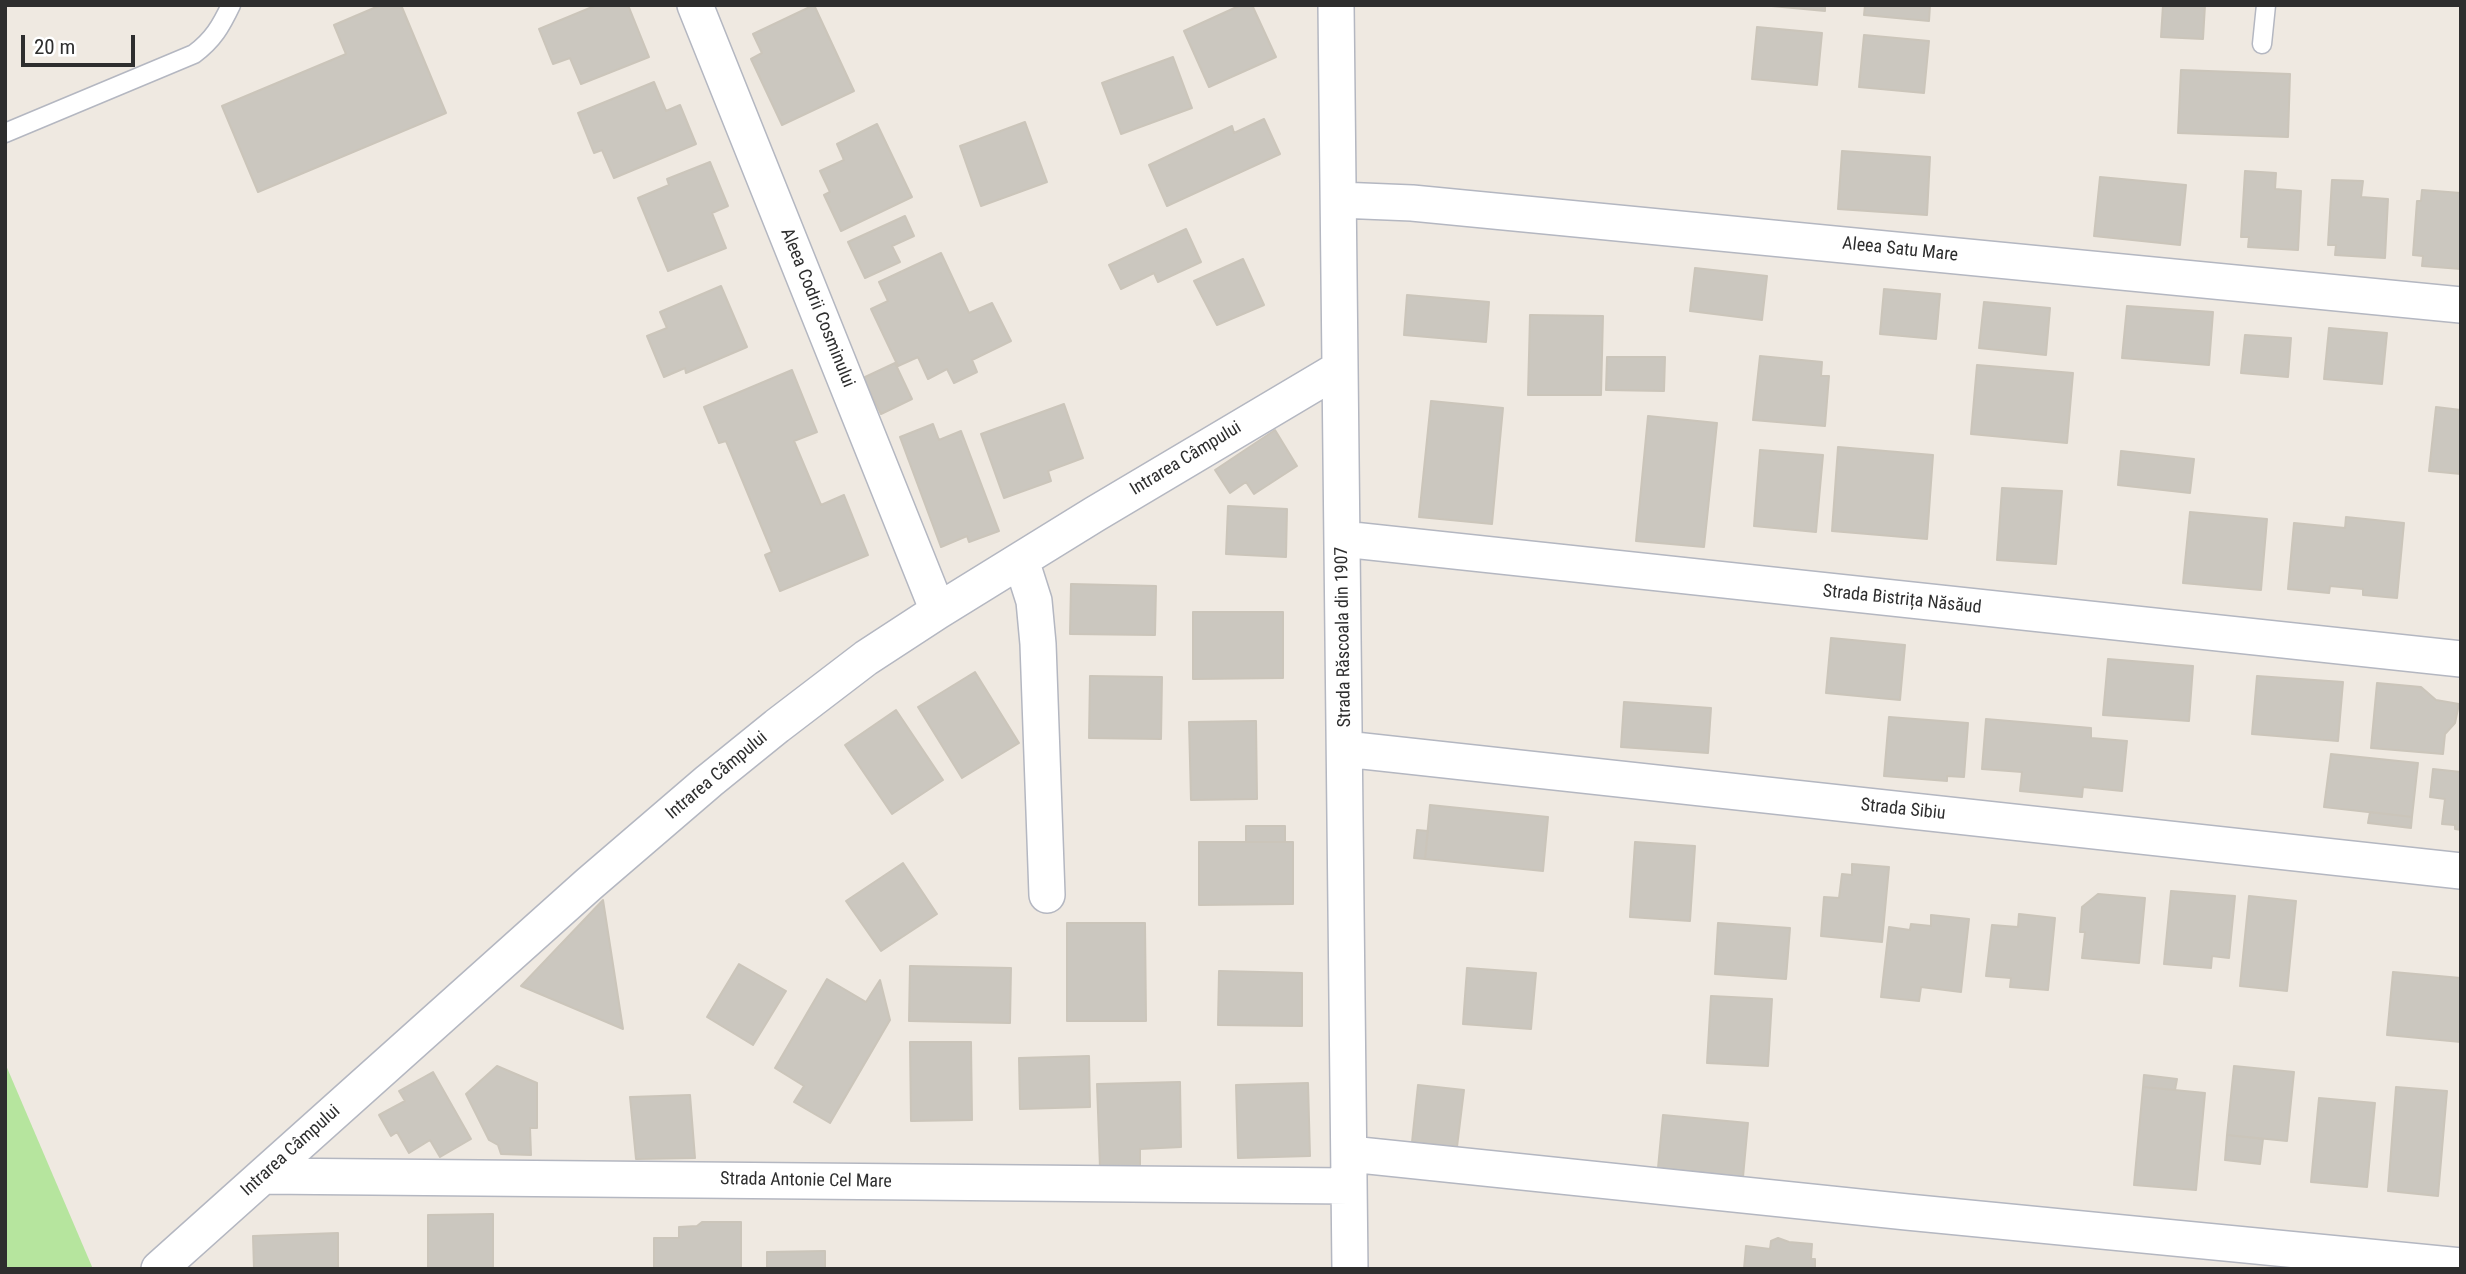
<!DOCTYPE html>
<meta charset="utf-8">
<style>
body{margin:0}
#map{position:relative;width:2466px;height:1274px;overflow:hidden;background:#efe9e1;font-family:"Roboto Condensed",sans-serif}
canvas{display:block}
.frame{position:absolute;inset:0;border:7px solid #2e2e2e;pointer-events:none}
.scale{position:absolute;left:21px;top:35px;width:114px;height:32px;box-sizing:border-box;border:4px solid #2e2e2e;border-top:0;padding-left:9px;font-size:21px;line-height:24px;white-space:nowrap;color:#2e2e2e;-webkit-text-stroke:5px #fff;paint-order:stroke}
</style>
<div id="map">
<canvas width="2466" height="1274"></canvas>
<div class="frame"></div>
<div class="scale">20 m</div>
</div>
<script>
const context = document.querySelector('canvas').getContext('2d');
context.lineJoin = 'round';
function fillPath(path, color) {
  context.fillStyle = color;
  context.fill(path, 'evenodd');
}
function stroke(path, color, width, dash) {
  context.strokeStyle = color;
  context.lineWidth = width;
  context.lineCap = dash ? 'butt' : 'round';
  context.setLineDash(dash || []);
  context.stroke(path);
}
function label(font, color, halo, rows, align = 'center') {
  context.font = font + ' "Roboto Condensed",sans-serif';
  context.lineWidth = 6;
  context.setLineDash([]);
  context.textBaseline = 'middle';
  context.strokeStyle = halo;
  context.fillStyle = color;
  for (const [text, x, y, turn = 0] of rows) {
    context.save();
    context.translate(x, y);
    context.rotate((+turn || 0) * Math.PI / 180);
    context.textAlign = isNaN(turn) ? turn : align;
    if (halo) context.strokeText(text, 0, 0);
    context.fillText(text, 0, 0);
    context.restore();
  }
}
fillPath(new Path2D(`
 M5,1063L93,1269H5Z`), '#b6e59e');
const building = new Path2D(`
 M381,5H401L446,113L258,192L222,106L346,54L334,25Z
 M597,5H628L649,57L581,84L570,58L553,64L539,29Z
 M814,5L854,91L782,125L751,59L762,53L753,34Z
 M1241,5H1252L1276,57L1209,87L1184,31Z
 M1761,5H1825V11Z
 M1865,5H1930L1929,21L1864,15Z
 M2163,5H2205L2203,39L2161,37Z
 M1757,27L1822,33L1817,85L1752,79Z
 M1864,35L1929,41L1924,93L1859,87Z
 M1173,57L1192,108L1121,134L1102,83Z
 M2181,70L2290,74L2288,137L2178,133Z
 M654,82L666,111L680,105L696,144L614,178L602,150L594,153L578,113Z
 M1264,119L1280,154L1167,206L1149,165L1232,126L1234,133Z
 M1025,122L1047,182L981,206L960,146Z
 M877,124L912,197L841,231L824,195L830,192L820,171L844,160L837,144Z
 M1842,151L1930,157L1927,215L1838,209Z
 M710,162L728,206L712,213L726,248L668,271L638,198L669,185L667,179Z
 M2245,171L2276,173L2275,189L2301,191L2298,250L2248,247L2249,237H2241Z
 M2100,177L2186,185L2180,245L2094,236Z
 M2332,180L2363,181L2361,197L2388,199L2385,258L2335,255L2336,245H2328Z
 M2422,190L2461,193V269L2422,266L2423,256L2413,255L2417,201H2421Z
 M905,216L914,236L892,246L900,262L865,278L848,242Z
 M1186,229L1201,262L1158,282L1154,273L1121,289L1109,265Z
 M941,253L969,313L992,303L1011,341L972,360L977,372L954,383L947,369L928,379L918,357L898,366L871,309L888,301L879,282Z
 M1243,259L1264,305L1217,325L1194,281Z
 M1695,268L1767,276L1762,320L1690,311Z
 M721,286L747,347L686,373L685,368L664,377L647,336L667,328L660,312Z
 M1884,289L1940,294L1936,339L1880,334Z
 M1407,295L1489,302L1486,342L1404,335Z
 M1984,302L2050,308L2046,355L1979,348Z
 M2127,306L2213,312L2209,365L2122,358Z
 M1530,315L1603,316L1601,395H1528Z
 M2329,328L2387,333L2382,384L2324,379Z
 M2245,335L2291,338L2288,377L2241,373Z
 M1760,356L1822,362L1821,376H1829L1825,426L1753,420Z
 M1607,357H1665L1664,391L1606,390Z
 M895,363L912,399L881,414L863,378Z
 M1977,365L2073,373L2067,443L1971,434Z
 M792,370L817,432L794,441L821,505L844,495L868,555L780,591L765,555L772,552L726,441L719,443L704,407Z
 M1431,401L1503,408L1492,524L1419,517Z
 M1064,404L1083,458L1048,471L1051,481L1004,498L981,434Z
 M2436,407L2461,410V474L2429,471Z
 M1648,416L1717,423L1704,547L1636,541Z
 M933,424L939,440L961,431L999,531L969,542L967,536L941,547L900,437Z
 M1275,430L1297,466L1254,494L1246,482L1230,493L1215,470Z
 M1838,447L1933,455L1927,539L1832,531Z
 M1760,450L1823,455L1816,532L1754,526Z
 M2121,451L2194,459L2190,493L2118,485Z
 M2002,488L2062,491L2056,564L1997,560Z
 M1228,506L1287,509L1286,557L1226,554Z
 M2190,512L2267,519L2261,590L2183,583Z
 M2346,517L2404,523L2397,598L2363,595V589L2330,586L2329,593L2288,589L2294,523L2345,528Z
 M1071,584L1156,586L1155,635L1070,634Z
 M1193,612H1283V678L1193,679Z
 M1831,638L1905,645L1900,700L1826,693Z
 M2108,659L2193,666L2189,721L2103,715Z
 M975,672L1019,743L962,778L918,707Z
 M1090,676L1162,677L1161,739L1089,738Z
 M2257,676L2343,682L2338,741L2252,734Z
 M2377,683L2421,687L2436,700L2459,704L2455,723L2445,734L2443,754L2371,748Z
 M1624,702L1711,708L1708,753L1621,747Z
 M896,710L943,780L892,814L845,745Z
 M1889,717L1968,723L1964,777L1947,776V781L1884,776Z
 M1986,719L2091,728V738L2127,741L2122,791L2083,787L2082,797L2020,791L2022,772L1982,769Z
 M1256,721L1257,799L1191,800L1189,722Z
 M2331,754L2418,763L2412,817L2324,807Z
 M2433,769L2461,772V830L2455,829V825L2442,824L2445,799L2430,797Z
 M1430,805L1548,817L1543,871L1425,859Z
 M2370,812L2412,817L2411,828L2368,823Z
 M1246,826H1285V842H1246Z
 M1417,830L1428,831L1425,859L1414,858Z
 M1199,842H1293V904L1199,905Z
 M1635,842L1695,846L1690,921L1630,917Z
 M903,863L937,914L881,951L846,901Z
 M1852,864L1889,867L1882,942L1821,936L1824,897L1839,898L1842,874L1852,875Z
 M2171,891L2235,896L2229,958L2212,956L2211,968L2164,964Z
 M2098,894L2145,898L2139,963L2082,958L2085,932H2080L2082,907Z
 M2249,896L2296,901L2287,991L2240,986Z
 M603,900L623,1029L521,986Z
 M2019,914L2055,918L2048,990L2010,987L2011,978L1986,976L1992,925L2018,927Z
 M1931,915L1969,919L1961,992L1921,987L1919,1001L1881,997L1889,927L1910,930L1911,924L1931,926Z
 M1067,923H1145L1146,1021H1067Z
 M1718,923L1790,928L1786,979L1715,974Z
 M739,964L786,991L753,1045L707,1017Z
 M910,966L1011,968L1010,1023L909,1021Z
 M1467,968L1536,973L1531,1029L1463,1024Z
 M1219,971L1302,973V1026L1218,1025Z
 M2393,972L2461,978V1042L2387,1035Z
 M827,979L866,1002L880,980L890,1020L830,1123L794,1102L804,1086L775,1068Z
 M1711,996L1772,999L1768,1066L1707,1063Z
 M910,1042H971L972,1120L911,1121Z
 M1089,1056L1090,1107L1020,1109L1019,1058Z
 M497,1066L537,1083V1128H530L531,1155L501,1154L498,1145L489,1140L466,1094Z
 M2234,1066L2294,1072L2287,1141L2227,1135Z
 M433,1072L471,1139L440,1157L430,1140L409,1153L397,1132L391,1136L379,1115L405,1101L399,1091Z
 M2144,1075L2177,1079L2175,1090L2143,1087Z
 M1180,1082L1181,1147L1140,1149V1167L1100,1168L1097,1084Z
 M1308,1083L1310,1156L1238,1158L1236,1085Z
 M1418,1085L1464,1090L1457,1147L1412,1142Z
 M2143,1087L2205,1093L2196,1190L2134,1185Z
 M2396,1087L2447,1091L2438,1196L2388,1191Z
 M690,1095L695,1158L636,1159L630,1097Z
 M2319,1098L2375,1103L2367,1187L2311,1182Z
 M1663,1115L1748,1123L1743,1177L1658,1168Z
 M2227,1135L2263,1139L2260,1164L2225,1160Z
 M493,1214V1269H428V1215Z
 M702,1222H741V1269H654V1238H679V1227L697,1226Z
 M338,1233V1269H254L253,1236Z
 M1778,1238L1789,1242L1812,1244L1811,1259H1815V1269H1744L1746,1246L1770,1249L1771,1241Z
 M825,1251V1269H767V1252Z`);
fillPath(building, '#cbc7bf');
stroke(building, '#cbc5ba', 2);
const service = new Path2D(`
 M2262,44L2266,5
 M5,133L194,54C213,40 221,26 231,5`);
const minor = new Path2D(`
 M695,5L938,611
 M1336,5L1350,1269
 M1339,200L1412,203L2461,305
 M1343,539L2461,659
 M1021,560L1034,601L1038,644L1047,895
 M1345,749L2461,871
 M1350,1154L1907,1212L2461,1266
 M263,1176L1349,1186
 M159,1269L589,884L709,781L777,726L866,658L938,611L1095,514L1339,369`);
stroke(service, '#b4b7c1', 21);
stroke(minor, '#b4b7c1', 38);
stroke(service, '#fff', 18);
stroke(minor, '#fff', 35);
label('18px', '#2e2e2e', '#fff', [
 ["Aleea Satu Mare",1900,250,6],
 ["Aleea Codrii Cosminului",817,308,68],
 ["Intrarea Câmpului",1186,459,-31],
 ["Strada Bistrița Năsăud",1902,600,6],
 ["Strada Răscoala din 1907",1344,637,-91],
 ["Intrarea Câmpului",717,776,-40],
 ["Strada Sibiu",1903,810,6],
 ["Intrarea Câmpului",291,1151,-42],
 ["Strada Antonie Cel Mare",806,1181,1]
]);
</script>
